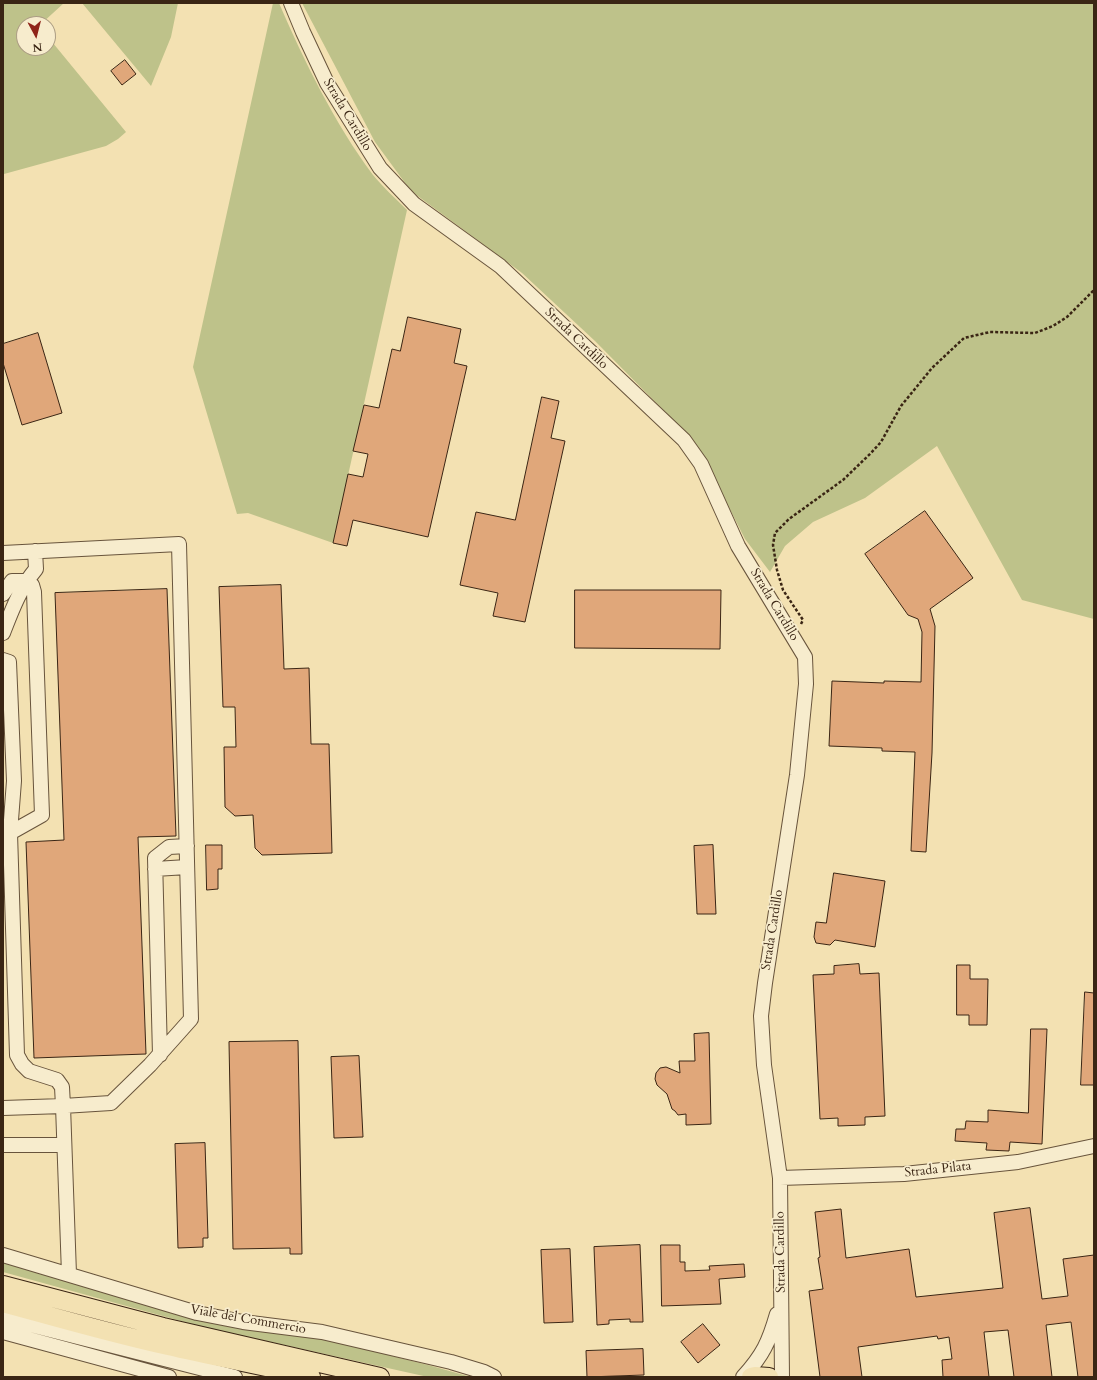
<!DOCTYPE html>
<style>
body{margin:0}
#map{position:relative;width:1097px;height:1380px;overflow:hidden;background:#f3e1b2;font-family:Cardo,serif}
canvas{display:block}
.frame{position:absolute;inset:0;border:4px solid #3a2514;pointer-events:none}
.north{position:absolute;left:16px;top:16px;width:40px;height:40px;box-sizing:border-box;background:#f7eccd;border:1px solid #ab9c83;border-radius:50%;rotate:173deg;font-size:11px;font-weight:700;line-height:16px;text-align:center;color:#3a2514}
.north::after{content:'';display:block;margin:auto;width:14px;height:18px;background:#8f2418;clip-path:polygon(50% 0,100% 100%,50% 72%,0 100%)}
</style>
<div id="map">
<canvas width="1097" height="1380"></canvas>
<div class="frame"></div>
<div class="north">N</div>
</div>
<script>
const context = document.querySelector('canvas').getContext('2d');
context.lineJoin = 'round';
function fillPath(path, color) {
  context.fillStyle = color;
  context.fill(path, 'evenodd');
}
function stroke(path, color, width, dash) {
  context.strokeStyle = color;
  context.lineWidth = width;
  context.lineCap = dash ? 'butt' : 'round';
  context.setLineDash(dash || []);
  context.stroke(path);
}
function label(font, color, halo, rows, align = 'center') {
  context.font = font + ' Cardo,serif';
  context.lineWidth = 3.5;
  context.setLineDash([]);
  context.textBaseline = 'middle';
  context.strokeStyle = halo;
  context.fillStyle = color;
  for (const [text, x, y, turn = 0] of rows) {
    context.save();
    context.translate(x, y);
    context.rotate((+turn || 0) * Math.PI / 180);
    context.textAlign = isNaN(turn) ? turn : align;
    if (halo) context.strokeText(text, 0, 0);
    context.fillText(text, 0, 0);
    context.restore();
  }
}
fillPath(new Path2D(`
 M3,3H64L41,24H24V48H48V37L126,132L118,139L106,146L4,174L3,172Z
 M82,3H178L171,37L151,86Z
 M273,3H279C304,61 335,124 373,175C383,187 396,199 407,210L333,543L248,513L237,514L193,367Z
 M302,3H1094V619L1022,600L937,446L865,498L813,522L785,546L770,572L745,539L705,460L688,435L595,341L522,273L411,191L375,142Z
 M4,1261L52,1277L164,1310L325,1339L428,1365L471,1377H428L199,1326L3,1272Z`), '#bec28a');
const building = new Path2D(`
 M125,60L136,74L122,85L111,71Z
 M408,317L461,329L454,363L467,366L428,537L353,520L347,546L333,543L348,474L363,477L368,454L353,451L364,405L379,408L392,349L400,351Z
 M38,333L62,413L22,425L3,363V344Z
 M542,397L559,401L551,438L565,441L525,622L493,616L498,593L460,585L476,512L515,520Z
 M925,511L973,578L930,609L935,626L932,753L926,852L911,851L915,752L882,751V748L829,746L832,681L884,683V681L921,682L922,632L918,619L908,615L865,554Z
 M281,585L284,669L309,668L311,744H329L332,853L262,855L255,848L253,815L235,816L225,807L224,747H236L235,707H223L219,587Z
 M167,589L176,836L138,837L146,1054L34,1058L26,842L64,840L55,593Z
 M575,590H721L720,649L575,648Z
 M206,845H222V869H218V889L207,890Z
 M713,845L716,914H697L694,846Z
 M834,873L885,881L875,947L835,940L830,945L816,943L814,937L816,922L826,923Z
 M859,964L860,974L879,973L885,1116L865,1117V1125L838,1126V1118L820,1119L813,975L834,974V966Z
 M957,965H970V979H988L987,1025H969V1015H957Z
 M1085,992L1094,993V1085H1081Z
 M1031,1029H1047L1042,1144L1010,1142L1009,1151L986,1150L987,1143L955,1141L956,1129H965L966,1121L988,1122V1110L1028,1113Z
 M709,1033L711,1124L686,1125V1114L678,1115L675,1111L672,1109L667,1094L657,1085L655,1079L656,1073L660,1068L666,1067L680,1073L679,1061H695L694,1034Z
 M298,1041L302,1254H290V1248L233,1249L229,1042Z
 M359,1056L363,1137L334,1138L331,1057Z
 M205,1143L208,1238H203V1247L178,1248L175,1144Z
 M1030,1208L1042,1299L1068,1296L1063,1259L1094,1255V1377H1078L1071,1322L1046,1325L1052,1377H1014L1008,1330L984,1332L989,1377H943L942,1360L952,1359L949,1337L938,1339L937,1336L858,1347L862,1377H820L809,1291L823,1289L818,1258L820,1257L815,1212L841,1209L846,1258L909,1249L916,1297L1003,1288L994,1213Z
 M640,1245L643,1322H630V1319L609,1320V1324L597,1325L594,1247Z
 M661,1245H680V1262H685V1271L710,1270L709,1266L744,1264L745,1277L719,1279L721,1304L662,1306Z
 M570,1249L573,1322L544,1323L541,1250Z
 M703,1324L720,1345L698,1363L681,1342Z
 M643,1349L644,1375L587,1377L586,1351Z`);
fillPath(building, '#e0a77a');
stroke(building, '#3a2514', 1);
const minor = new Path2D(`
 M291,3L303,32L327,83L380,168L414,204L500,266L684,440L701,464L738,546L805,657L806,684L797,775L765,983L761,1016L764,1065L780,1178L782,1377
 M3,553L179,544L191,1019L150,1065L111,1103L63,1106L69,1274
 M3,594L12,581H26L32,585L34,592L42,815L10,833
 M3,633C12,610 20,588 36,569L35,551
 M3,660L9,662L14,781L10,833L17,1055L22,1064L29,1071L57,1080L62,1087L63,1106L3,1108
 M155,869L187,867
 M160,1055L155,858L169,847L187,846
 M3,1145H64
 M780,1178L904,1174L1018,1162L1094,1146
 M3,1255L197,1313L243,1322L322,1332L451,1362L484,1372L494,1377
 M3,1318L235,1377
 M3,1332L169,1377
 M743,1377C763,1355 769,1342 777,1314`);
const major = new Path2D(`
 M3,1285L163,1327L380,1377
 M3,1303C58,1318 113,1334 168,1346C216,1357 264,1366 311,1377
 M751,1377L755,1376L769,1377`);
stroke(minor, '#68543c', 16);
stroke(major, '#3a2514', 20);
stroke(new Path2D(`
 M801,624L803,620L783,590L777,570L773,545L775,533L789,519L843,480L871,453L881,442L901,406L932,368L964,338L990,332L1035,333L1053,326L1067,317L1094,290`), '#3a2514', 2.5, [3, 2]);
stroke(minor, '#f7eccd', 14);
stroke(major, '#f3e1b2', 18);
label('13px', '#3a2514', '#f7eccd', [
 ["Strada Cardillo",347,115,59],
 ["Strada Cardillo",576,339,44],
 ["Strada Cardillo",774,605,59],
 ["Strada Cardillo",773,930,-81],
 ["Strada Pilata",938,1170,-6],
 ["Strada Cardillo",781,1252,-91],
 ["Viale del Commercio",248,1320,10]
]);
</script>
